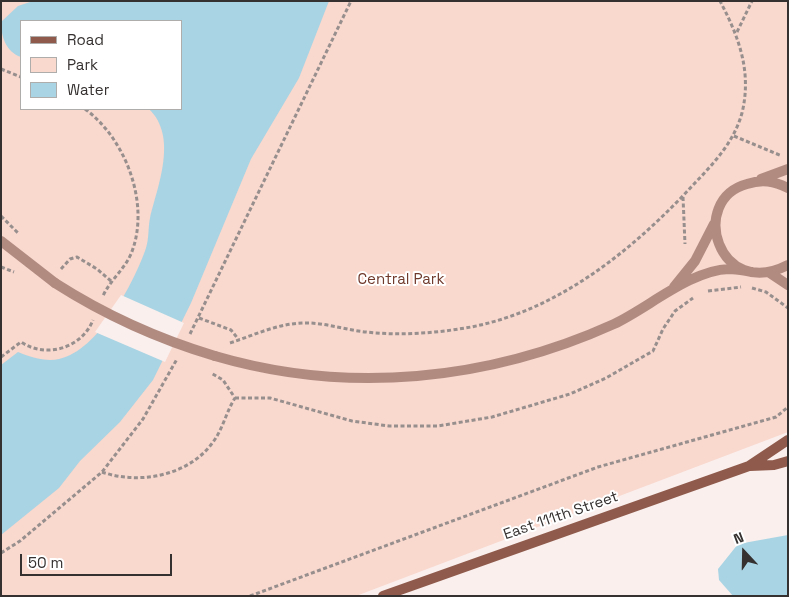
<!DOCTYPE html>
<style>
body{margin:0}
#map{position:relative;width:789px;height:597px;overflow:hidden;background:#faefed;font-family:"Space Grotesk",sans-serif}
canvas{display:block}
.frame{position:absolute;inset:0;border:2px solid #353130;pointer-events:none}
.legend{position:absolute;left:20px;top:20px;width:162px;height:90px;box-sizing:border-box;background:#fff;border:1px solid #aeadac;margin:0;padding:6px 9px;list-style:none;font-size:15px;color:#353130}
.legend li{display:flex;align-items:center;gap:10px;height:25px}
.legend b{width:25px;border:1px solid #aeadac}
.north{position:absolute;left:719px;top:527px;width:50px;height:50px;-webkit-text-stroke:4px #fff;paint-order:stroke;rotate:339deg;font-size:14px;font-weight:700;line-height:20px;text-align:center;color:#353130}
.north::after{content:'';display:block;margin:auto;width:18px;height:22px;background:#353130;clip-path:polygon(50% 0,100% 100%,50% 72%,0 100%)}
.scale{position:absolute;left:20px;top:554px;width:152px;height:22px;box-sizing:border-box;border:2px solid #353130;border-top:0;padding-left:6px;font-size:15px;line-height:18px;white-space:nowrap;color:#353130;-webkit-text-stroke:4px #fff;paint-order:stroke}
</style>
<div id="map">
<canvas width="789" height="597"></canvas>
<div class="frame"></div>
<ul class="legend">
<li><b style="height:6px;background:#8f5a4b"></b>Road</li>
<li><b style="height:14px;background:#f9d8ce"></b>Park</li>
<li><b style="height:14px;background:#a9d4e3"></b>Water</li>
</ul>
<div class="north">N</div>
<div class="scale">50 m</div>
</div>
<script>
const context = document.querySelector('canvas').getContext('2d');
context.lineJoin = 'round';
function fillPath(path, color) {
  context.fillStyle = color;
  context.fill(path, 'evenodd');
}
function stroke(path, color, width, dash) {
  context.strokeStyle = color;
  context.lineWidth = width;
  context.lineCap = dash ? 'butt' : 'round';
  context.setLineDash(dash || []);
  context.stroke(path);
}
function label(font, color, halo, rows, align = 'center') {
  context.font = font + ' "Space Grotesk",sans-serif';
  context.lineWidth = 4;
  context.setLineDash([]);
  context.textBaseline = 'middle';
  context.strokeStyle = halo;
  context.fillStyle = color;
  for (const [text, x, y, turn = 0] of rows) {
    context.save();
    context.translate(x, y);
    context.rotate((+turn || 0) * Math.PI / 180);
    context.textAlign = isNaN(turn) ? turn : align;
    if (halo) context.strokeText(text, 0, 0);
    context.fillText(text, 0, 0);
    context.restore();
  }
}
fillPath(new Path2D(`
 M1,1H788V432L356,596H1ZM21,21H181V109H21Z`), '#f9d8ce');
fillPath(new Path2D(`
 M33,1H329L299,78L251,159L191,303L153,380L120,422L80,461L59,488L1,535V365L18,352C30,357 46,362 59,359C98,351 134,283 146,248C149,239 148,228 150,218C158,185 178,137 149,109H181V21H21V57C6,52 1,36 1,22L18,6Z
 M788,535V596H733L719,580L718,569L738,544Z`), '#a9d4e3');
fillPath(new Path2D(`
 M121,295L184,323L165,362L95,332Z`), '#faefed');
stroke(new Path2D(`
 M737,32L752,1
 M1,69L21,77
 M85,109C126,139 151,205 131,254C124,270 110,280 103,296
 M734,136L782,156
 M683,197L685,244
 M1,216L18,233
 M1,267L14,272
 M61,269L70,259L77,257L97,269L111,281
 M752,288L766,292L788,308
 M708,291L741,287
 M199,318L231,330L239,340
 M190,334L351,1
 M230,343C254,335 277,324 302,323C324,322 345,330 366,332C401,336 437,333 471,327C560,310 635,248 694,184C714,163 734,142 742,113C752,72 739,37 720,1
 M1,357L21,342C46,359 82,348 93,320
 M235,398H270L352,421L389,426H438L492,417L570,394L606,378L653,351L663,329L675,311L693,298
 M102,472C139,485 189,476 213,442C223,429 226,412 235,398L223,380L211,373
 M1,553L20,541L102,472L143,419L177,359
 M250,596L598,467L776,417L788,407`), '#978f8e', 3, [4, 2.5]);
stroke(new Path2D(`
 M761,179L788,169
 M788,188C774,181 762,179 747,184C688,200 718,301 788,265
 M1,241L55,283
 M770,273L788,285
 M674,287L695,261L714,224
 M215,356C348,395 488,381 614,324C648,308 691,270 729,269C737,269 745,271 752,272`), '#b18b80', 10);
stroke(new Path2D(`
 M750,466L774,465L788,461
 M383,596L749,466L788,440`), '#8f5a4b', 10);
stroke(new Path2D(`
 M55,283C105,315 158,339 215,356`), '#b18b80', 10);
label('15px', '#6f392b', '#fff', [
 ["Central Park",401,280]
]);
label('15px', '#353130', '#fff', [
 ["East 111th Street",561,516,-19]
]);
</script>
